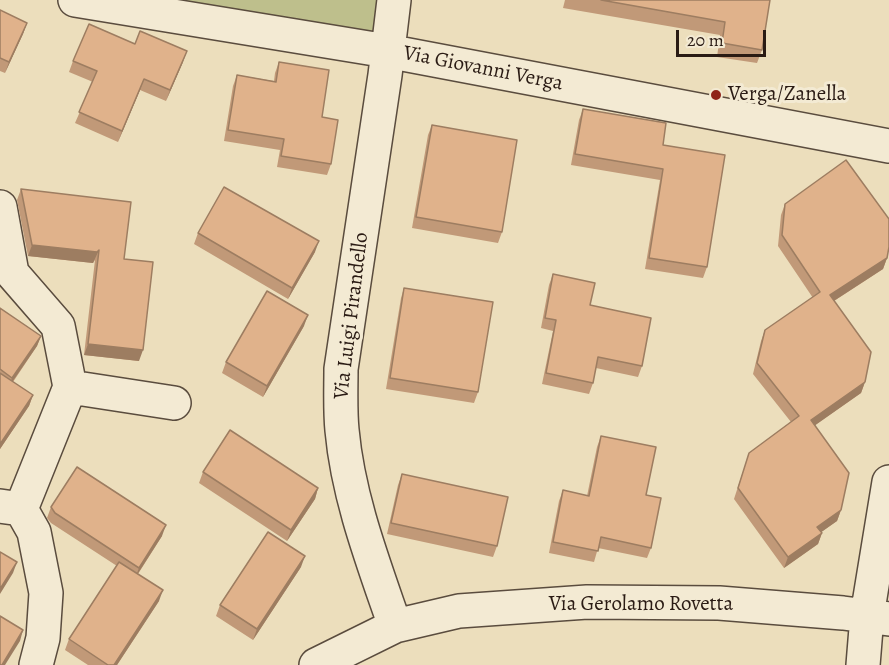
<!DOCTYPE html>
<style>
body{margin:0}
#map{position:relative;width:889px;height:665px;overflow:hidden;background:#ecdebc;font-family:Alegreya,serif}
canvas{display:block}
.scale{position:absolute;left:676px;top:30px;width:90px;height:27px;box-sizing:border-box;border:3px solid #2a1b14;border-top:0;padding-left:8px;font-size:18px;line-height:21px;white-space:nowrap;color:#2a1b14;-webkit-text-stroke:4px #f3ead3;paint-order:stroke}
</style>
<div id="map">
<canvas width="889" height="665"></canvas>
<div class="scale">20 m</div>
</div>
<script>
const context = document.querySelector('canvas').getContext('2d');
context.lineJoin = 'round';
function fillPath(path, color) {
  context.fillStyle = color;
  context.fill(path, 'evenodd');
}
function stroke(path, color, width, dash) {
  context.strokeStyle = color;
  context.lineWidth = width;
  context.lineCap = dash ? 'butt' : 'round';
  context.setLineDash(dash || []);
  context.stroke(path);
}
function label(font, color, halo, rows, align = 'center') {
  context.font = font + ' Alegreya,serif';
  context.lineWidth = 6;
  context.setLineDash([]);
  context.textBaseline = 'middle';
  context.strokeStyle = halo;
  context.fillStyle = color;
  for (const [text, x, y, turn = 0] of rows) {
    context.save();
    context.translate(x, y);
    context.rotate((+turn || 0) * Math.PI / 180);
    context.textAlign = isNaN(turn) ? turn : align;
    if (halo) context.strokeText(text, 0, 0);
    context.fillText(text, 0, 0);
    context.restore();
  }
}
fillPath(new Path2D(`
 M180,0H385L382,35Z`), '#bebf8c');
const minor = new Path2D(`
 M75,0L387,51L889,146
 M394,0L385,75L341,369C341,389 340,410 342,430C348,497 373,562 395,626
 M0,207L12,273L58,326L70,387L21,509
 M70,387L174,403
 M0,506L21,509L34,532L46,593L43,638L36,665
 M316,665L395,626L459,611L587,602L719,603L843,613L889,619
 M863,665L867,616L889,482`);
stroke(minor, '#5a4c3e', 36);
stroke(minor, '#f3ead3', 33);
fillPath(new Path2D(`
 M565,0H770L762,50L757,63L717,57L720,35L563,8Z
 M0,10L27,23L23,34L5,73L0,71Z
 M135,44L183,62L166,101L140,90L118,142L75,123L93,82L69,72L73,61Z
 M279,62L322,117L331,164L327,175L277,167L280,150L224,141L233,86L237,75L274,81L275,73Z
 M583,109L663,145L707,267L703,278L645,269L660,180L571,165L579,120Z
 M432,125L502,232L498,243L412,228L428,135Z
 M21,189L124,259L139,361L84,355L95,260L93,263L28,256L17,200Z
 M785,204L887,258L883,269L834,301L865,382L861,393L815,425L841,510L837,521L821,532L822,533L818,544L784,568L734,499L749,453L791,422L753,374L761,341L765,330L813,298L778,246L781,215Z
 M198,233L315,252L288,299L194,244Z
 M553,274L590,305L642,366L638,377L596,368L593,383L589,394L542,384L553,331L541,328L549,285Z
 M404,288L478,392L474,403L386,389L401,298Z
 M0,308L41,336L37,346L13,382L33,395L29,406L0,449Z
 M304,326L263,397L222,373L226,362Z
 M601,436L646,495L651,548L647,558L598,548L594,562L549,553L559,501L563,490L587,496L597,447Z
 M203,472L318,488L315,499L287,541L199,483Z
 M402,474L497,546L493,557L387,534L398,485Z
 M51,507L162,536L138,574L159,601L117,665H88L65,650L69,639L117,566L51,523L47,518Z
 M301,567L253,640L216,616L220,605Z`), '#c19978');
fillPath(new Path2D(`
 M27,23L23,34L5,73L9,62Z
 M187,51L183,62L166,101L170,90Z
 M144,79L140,90L118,142L122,131Z
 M319,241L315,252L288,299L292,288Z
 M32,245L99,250L93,263L28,256Z
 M887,258L883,269L826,306L830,295Z
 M308,315L304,326L263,397L267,386Z
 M41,336L37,346L8,388L12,378Z
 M88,344L143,350L139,361L84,355Z
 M865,382L861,393L807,431L811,420Z
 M33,395L29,406L0,449V444Z
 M318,488L315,499L287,541L291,530Z
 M841,510L837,521L813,538L817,527Z
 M166,525L162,536L135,578L139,568Z
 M822,533L818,544L784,568L788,557Z
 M305,556L301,567L253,640L257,629Z
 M17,562L13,573L0,594V589Z
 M163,590L159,601L117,665H114Z
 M23,630L20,641L5,665H2Z`), '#9d7d61');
const building = new Path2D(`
 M601,0H770L762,50L722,43L725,22Z
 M0,10L27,23L9,62L0,58Z
 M89,24L135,44L140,31L187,51L170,90L144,79L122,131L79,112L97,71L73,61Z
 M279,62L329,70L322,117L338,120L331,164L281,156L284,139L228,130L237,75L276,82Z
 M583,109L666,123L663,145L725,155L707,267L649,258L663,169L575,154Z
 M432,125L517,140L502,232L416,217Z
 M846,160L889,219V247L887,258L830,295L871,352L865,382L811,420L849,473L841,510L817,527L822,533L788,557L738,488L749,453L799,416L757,363L765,330L820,292L782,235L785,204Z
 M224,187L319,241L292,288L198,233Z
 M21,189L131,202L124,259L153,262L143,350L88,344L99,250L97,252L32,245Z
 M553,274L595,283L590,305L651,318L642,366L598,357L593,383L546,373L556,320L545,318Z
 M404,288L493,302L478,392L390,378Z
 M267,291L308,315L267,386L226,362Z
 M0,308L41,336L12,378L0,369Z
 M0,373L33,395L0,444Z
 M230,430L318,488L291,530L203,472Z
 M601,436L656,447L646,495L661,498L651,548L601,537L598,551L553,542L563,490L589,496Z
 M77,467L166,525L139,568L55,513L51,507Z
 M402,474L508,497L497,546L391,523Z
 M268,532L305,556L257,629L220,605Z
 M0,552L17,562L0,589Z
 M119,562L163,590L114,665H108L69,639Z
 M0,616L23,630L2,665H0Z`);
fillPath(building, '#e0b28b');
stroke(building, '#9d7d61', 1.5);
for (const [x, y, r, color] of [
 [716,95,6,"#8f2418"]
]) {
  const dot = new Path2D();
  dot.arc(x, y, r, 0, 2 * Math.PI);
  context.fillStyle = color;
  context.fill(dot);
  stroke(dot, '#f3ead3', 2);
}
label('21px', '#2a1b14', '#f3ead3', [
 ["Via Giovanni Verga",483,69,11],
 ["Via Luigi Pirandello",352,316,-83],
 ["Via Gerolamo Rovetta",641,605]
]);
label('21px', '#2a1b14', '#f3ead3', [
 ["Verga/Zanella",728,95]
], 'left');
</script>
